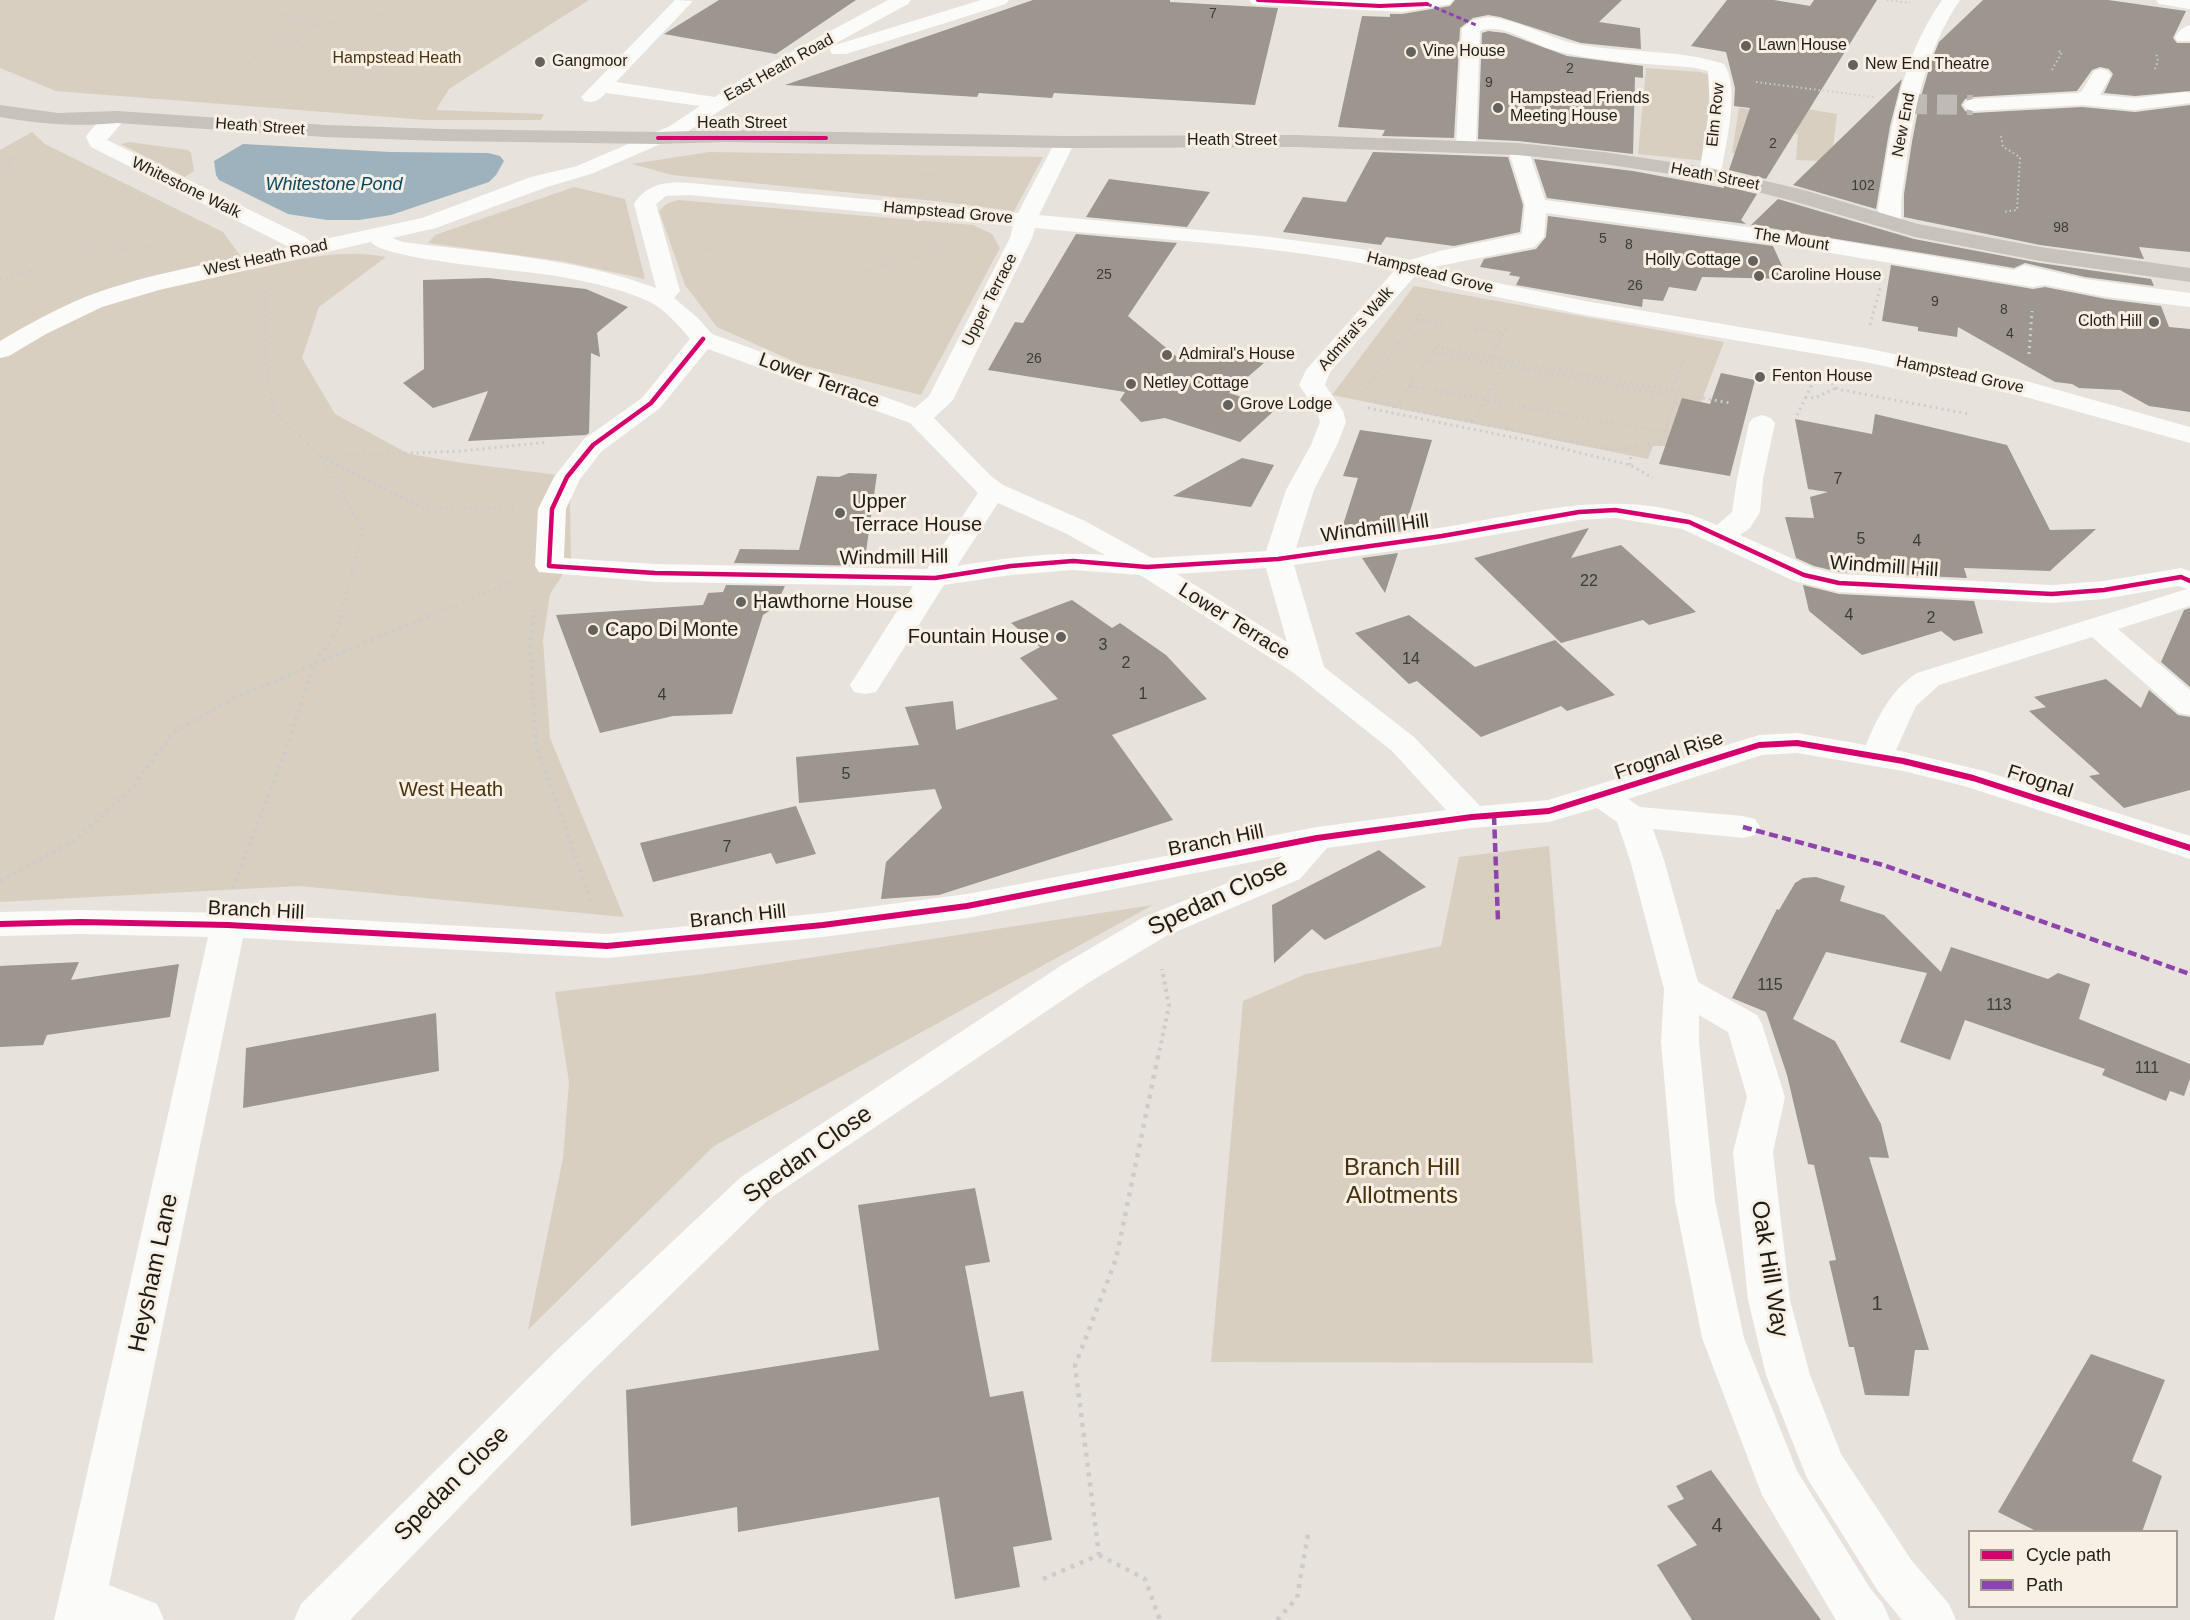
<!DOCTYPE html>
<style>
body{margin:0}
#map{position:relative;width:2190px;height:1620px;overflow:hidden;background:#e7e2dc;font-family:Arial,sans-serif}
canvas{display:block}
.legend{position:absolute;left:1968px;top:1530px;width:210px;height:78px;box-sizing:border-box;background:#f8f0e5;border:2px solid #a19b93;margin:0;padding:8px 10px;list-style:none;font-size:18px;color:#1f1c18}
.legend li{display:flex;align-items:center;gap:12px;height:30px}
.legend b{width:30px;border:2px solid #a19b93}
</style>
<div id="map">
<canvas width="2190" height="1620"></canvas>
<ul class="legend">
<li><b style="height:8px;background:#d6006c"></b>Cycle path</li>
<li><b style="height:8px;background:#8e44ad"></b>Path</li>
</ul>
</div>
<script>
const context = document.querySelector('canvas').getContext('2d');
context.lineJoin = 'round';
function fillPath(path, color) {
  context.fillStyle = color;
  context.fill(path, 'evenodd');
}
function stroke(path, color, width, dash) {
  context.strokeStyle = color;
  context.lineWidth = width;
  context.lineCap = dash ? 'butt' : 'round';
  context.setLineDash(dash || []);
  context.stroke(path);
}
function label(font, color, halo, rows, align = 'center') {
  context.font = font + ' Arial,sans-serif';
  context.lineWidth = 6;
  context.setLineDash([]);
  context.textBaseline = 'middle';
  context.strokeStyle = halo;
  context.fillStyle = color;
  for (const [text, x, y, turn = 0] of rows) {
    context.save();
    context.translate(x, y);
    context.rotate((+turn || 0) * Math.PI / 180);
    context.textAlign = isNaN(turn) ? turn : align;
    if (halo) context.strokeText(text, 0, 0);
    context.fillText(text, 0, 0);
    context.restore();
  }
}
fillPath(new Path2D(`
 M0,0H589L449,89L436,110L544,114L541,120H426L56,91L0,68Z
 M1646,68L1701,72L1710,75L1706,161L1638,154Z
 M1795,107L1837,114L1833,148L1820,161L1796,160L1798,134L1751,128L1747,155L1732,153L1739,108L1770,111Z
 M32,132L45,144L223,232L251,270C296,260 340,248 386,257L319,307L302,358L335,414L409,454L463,463L573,477L570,506L571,562L550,594L543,640L550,738L624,917L299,886L0,902V150Z
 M129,142L188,150L191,153L194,171L185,177L121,144Z
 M709,152L1043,157L1014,211L935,201L672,175L632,164Z
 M574,187L625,199L645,279L561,261L428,243L435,235Z
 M678,200L973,225L992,234L1000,248L921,395L802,365L717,327L685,285L659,211L666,204Z
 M1414,286L1724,342L1701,402L1682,398L1668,446H1653L1648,459L1332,395Z
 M1549,846L1593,1363L1211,1362L1243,1001L1306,974L1441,946L1459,857Z
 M1153,905L714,1146L528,1330L563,1158L569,1082L555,992L704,974Z`), '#d9cfc1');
fillPath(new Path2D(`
 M243,144L390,152L488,153L500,156L504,161L496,175L489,182L391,215L359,220H327L288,214L219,180L216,175L214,161Z`), '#9db2bd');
fillPath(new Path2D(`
 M719,0H856L776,54L664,34Z
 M1033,0H1170V2L1278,8L1255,105L1054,93L1052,98L979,93L977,97L785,85Z
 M1455,0H1622L1599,22L1640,28L1641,49L1581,43L1500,17L1488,15L1473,18L1460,28L1454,138L1382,136L1385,130L1338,127L1362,16L1390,17V14H1402L1450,6Z
 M1727,0H1774L1810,6L1814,0H1877L1766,179L1729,170L1750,108L1734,106L1735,88L1726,52L1691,46Z
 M1983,0H2108L2186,11L2173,38L2177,43H2190V91L2135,96L2104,93L2113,74L2109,69L2100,67L2092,70L2077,91L1973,97L1965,99L1961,105L1965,111L1973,113L2082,107L2135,112L2190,105V252L2139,247L2144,259L2040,245L1904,217V194L1912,142L1920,100L1932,59L1939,42Z
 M1488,31L1505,33L1567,56L1643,66V78L1635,77L1633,154L1518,141L1478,139L1482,33Z
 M1902,79L1890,126L1876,209L1793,185Z
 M1373,152L1508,157L1523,205L1520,232L1454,246L1386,237L1381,245L1283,232L1303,197L1346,202Z
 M1534,159L1633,171L1724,188V186L1757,194L1741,220L1746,224L1547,198Z
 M1109,179L1210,192L1187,227L1086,217Z
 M1778,199L1914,239L2040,263L2151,279L2154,286L2085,277L2025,263L2014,268L1751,225Z
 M1548,216L1773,246L1788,279L1702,277L1696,291L1669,287L1663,301L1643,299L1642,307L1516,285L1520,277L1509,275L1511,272L1480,267L1484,259L1536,249L1546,237Z
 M1076,234L1177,243L1128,316L1177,357L1202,351L1264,363L1229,393L1277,408L1240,442L1165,418L1141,422L1120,400L1125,392L988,370L1015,322L1023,323Z
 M1891,265L2033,289L2045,287L2106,299L2161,306L2169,327L2190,329V412L2149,406L2120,390L2079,388L2072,384L2055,382L1958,327L1957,337L1918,331V327L1882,321Z
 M488,278L586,289L628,307L597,333L600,357L591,353L589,433L586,435L468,441L488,391L433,408L403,383L424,369L423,280Z
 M1721,373L1755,380L1730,476L1659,464L1682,398L1710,404Z
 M1875,414L2007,445L2050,530L2096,529L2050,571L1964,568L1967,578L1839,572L1814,566L1796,558L1785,517L1814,518L1810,497L1828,492L1808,489L1795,419L1872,434Z
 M1360,430L1432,440L1404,531L1349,538L1342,528L1358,478L1343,476Z
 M1242,458L1274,465L1251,507L1173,496Z
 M849,473L877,474L864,566L734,563L740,549L799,550L817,476L839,477Z
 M1589,528L1571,558L1621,545L1696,612L1649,625L1643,620L1561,643L1474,558Z
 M1398,553L1385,593L1362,558Z
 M726,585L785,586L775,607L763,615L732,714L673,716L600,733L556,615L703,605L708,593L723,592Z
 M1803,585L1839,594L1974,601L1983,633L1954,641L1941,631L1862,655L1809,611Z
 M1072,600L1112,628L1120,623L1166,655L1207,699L1112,735L1173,820L939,895L881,899L886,862L942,808L935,789L799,803L796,757L919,745L905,707L953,701L956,730L1058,699L1020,658L1040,647L1011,623Z
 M2190,608V687L2161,662L2184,610Z
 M1409,615L1475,667L1555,640L1615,695L1567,711L1561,706L1481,737L1417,681L1409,684L1355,633Z
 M2106,679L2141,708L2149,690L2178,715L2190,717V790L2124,808L2089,776L2100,774L2029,711L2046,707L2034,697Z
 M796,806L816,854L776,864L771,853L653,882L640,843Z
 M1379,850L1426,887L1325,940L1312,929L1274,963L1272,905Z
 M1816,877L1845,886L1840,901L1884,915L1941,972L1951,947L2048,979L2058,973L2090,984L2079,1019L2190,1064V1079L2184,1096L2170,1091L2166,1101L2102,1075L2105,1069L1965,1020L1950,1060L1900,1042L1927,973L1826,952L1793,1019L1835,1041L1881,1124L1889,1158L1869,1157L1929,1350H1915L1909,1396L1865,1395L1854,1347H1849L1829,1261L1836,1260L1814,1165L1808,1164L1787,1075L1766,1012L1732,998L1777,909L1779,910L1795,883L1803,878Z
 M79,962L71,980L179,964L170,1017L47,1035L43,1045L0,1047V966Z
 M436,1013L439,1071L243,1108L246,1048Z
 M975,1188L990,1262L965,1266L990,1397L1023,1391L1052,1540L1013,1547L1020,1587L955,1599L939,1497L738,1532L737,1507L631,1526L626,1390L879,1350L858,1205Z
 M2091,1354L2165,1380L2132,1461L2162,1476L2142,1532H2038L1998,1512Z
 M1711,1470L1821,1620H1692L1657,1565L1697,1545L1667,1506L1684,1499L1676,1486Z`), '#9c968e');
stroke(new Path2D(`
 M1907,104L1973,105`), '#bfbab5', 20, [20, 10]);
stroke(new Path2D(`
 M244,0L315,25L301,34L297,40L307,50L395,83L408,102
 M1887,0L1910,3
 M315,25L386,14L426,0
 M2155,69L2158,61L2156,53
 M2052,70L2062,52L2058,51
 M1756,82L1874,97
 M214,92L218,86L231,79L260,52L301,34
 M2001,136L2003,147L2020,157L2017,210L2003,212
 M0,165L31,148
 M921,175H937
 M0,177L15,159
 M0,243L131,245
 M695,250L720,247L764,266
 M30,271L102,252L166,244
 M864,271L949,248`), '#cdccca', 2, [1.5, 3]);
stroke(new Path2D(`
 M858,273L870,270
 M0,280L35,270
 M265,291V363L274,412L321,457L425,509H514
 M1417,319L1444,325
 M1870,325L1880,288
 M1475,329L1503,333
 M1433,352L1676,397L1662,440L1658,443L1613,450L1396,407L1435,347L1679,392
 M2029,354L2032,311
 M1491,357L1507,326
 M1405,376L1415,378
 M1814,380L1806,397L1815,398L1836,388
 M1832,383L1836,388L1842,390L1969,414
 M1411,386L1663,432
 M1672,390L1685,357
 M1363,393L1420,314
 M1697,397L1730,403
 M1375,402L1396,407
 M1368,408L1531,441L1630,465L1653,478
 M1797,415L1806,397
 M1473,422L1504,365
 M1630,465L1631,456
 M340,617L363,530L321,457L462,451L548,442
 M428,617L515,580
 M533,617L536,597`), '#cdccca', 3, [2, 4]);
stroke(new Path2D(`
 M534,615L530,644L536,744L593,906
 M0,881L76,840L133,786L174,732L232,699L431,615
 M233,888L279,769L315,662L336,633L341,615
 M1158,1058L1169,1006L1162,969`), '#cdccca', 4, [3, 4.5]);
stroke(new Path2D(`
 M1099,1555L1145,1579L1160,1620
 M1043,1579L1099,1555L1075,1366L1116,1259L1158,1056
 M1277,1620L1297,1598L1308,1534`), '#cdccca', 4.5, [4, 6]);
fillPath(new Path2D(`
 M675,0L693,1L616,82L715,97L745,77L888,0H911L908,4L759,85L684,134L591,174L547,187L436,228L392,238L403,242C488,253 576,258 656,288L634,204C647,183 667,181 690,183L1018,213L1055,142L1058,138L1065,136L1072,138L1075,142L1039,215L1262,236L1361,249L1410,260L1440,251L1522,234L1525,205L1508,149L1511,145L1518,143L1525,145L1528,149L1545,200L1801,234L2014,270L2024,265L2085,279L2190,293V307L2106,297L2045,285L2033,287L1801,248L1546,213L1544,237L1534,247L1434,267L1454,274L1585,301L1865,348L2026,381L2190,427V443L2022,396L1865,362L1585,315L1448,287L1415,276L1330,372L1325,385L1343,411L1346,422L1337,445L1314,490L1296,548C1345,541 1395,535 1445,527C1536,512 1629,484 1717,525L1732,512L1737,479L1749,423L1753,418L1762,415L1771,418L1775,423L1763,479L1760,512L1750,528L1740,535L1813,568L1839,574L2052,585L2104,581L2181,568L2190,571V606L2118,629L2190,690V715L2179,713L2092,637L1939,685L1916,706L1896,750L1984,771L2190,836V859L1964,786L1903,771L1797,753L1762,755L1628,799L1640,807L1743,816L1755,819L1760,827L1755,835L1743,838L1653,829L1664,860L1698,982L1757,1015L1762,1024L1785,1097L1773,1152L1790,1300L1810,1375L1841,1454L1912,1561L1949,1604L1956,1620H1902L1878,1591L1807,1478L1766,1375L1748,1300L1733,1152L1747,1097L1728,1032L1699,1015V1042L1715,1201L1744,1338L1797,1471L1870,1588L1883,1604L1890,1620H1836L1762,1495L1702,1338L1675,1201L1661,1042L1664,989L1630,860L1617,822L1597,808L1549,822L1472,828L1327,848L1300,879L1166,936L1088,983L769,1199L586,1377L350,1620H294L301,1604L556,1351L741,1177L1062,965L1142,918L1276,863L1282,856L967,918L823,937L607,958L243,938L109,1585L157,1604L164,1620H54L208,937L81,934L0,936V912L81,910L228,913L607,934L823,913L967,894L1317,827L1446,810L1392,751L1294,673L1140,575L1073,570L1011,575L944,585L876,692L865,694L854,692L850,685L913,586L655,582L539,572L535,566L538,509L554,477L584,439L642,398L690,339C680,326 665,310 650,302C623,289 592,283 562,277C532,271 383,260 371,242L159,290L102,307L46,334L9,356L0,358V341C27,325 56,309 85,297C150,272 222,262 289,247L91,147L86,137C94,125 109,109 124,113L127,117L107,140L305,237L311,242L422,218L531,177L577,166L670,126L700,106L606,93C599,100 595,104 584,101L581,97ZM690,195L1013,226L1010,238L929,396L915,408L712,334L698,318L674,298L680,291L656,204L666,196ZM1035,228C1155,240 1278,244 1395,270L1306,370L1299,385L1317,411L1320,422L1311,445L1286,490L1266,551L1152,558L1085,521L1003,485L991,476L934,418L953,400L1032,238ZM708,349L910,423L978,493L927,569L655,564L564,558L566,509L580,479L602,451L660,408ZM998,503L1065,533L1105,555C1055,551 1007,558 957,566ZM1615,518L1682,529L1794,581L1839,592L2052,603L2104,599L2178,586L2187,589L1917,673C1891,690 1878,716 1866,745L1797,733L1759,735L1548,800L1480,806L1414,737L1324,667L1294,565L1442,544L1579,520ZM1266,568L1287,642L1177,574Z
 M981,0H1009L1006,4L846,54H832L830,50L832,46Z
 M1249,0H1453L1450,4L1402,12L1258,5L1252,4Z
 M1942,0H1960C1926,50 1915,105 1906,164C1904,184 1899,203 1902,223L1899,228L1891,230L1883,228L1880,223L1878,209C1891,134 1897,64 1942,0Z
 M2156,0H2190V9L2159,4Z
 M1488,17C1521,20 1549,39 1581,45C1629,53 1678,49 1724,64C1741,88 1725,146 1721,174L1718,179L1710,180L1702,179L1699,174L1710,106L1708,71L1696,68C1647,63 1597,63 1550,49C1530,43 1501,22 1480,31L1476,146L1473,150L1466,152L1459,150L1456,146L1462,28L1473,20Z
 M2190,25V41H2177L2175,37C2179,31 2183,27 2190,25Z
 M2101,69L2108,71L2111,75L2100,95L2135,98L2186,92L2190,93V103L2135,110L2082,105L1973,111L1966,109L1963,105L1966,101L1973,99L2078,93L2082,91L2094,71Z`), '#fbfbfa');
fillPath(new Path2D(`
 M0,105L58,113L117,111L325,125L442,129L658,132L725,130L1065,136L1296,135L1518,143L1604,152L1710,168L1804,190L1918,224L2040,247L2190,268V282L2040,261L1915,237L1789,200L1710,180L1604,164L1518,155L1296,147L1065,148L725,142L658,144L442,141L325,137L117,123C77,127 39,124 0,117Z`), '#c7c2bb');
stroke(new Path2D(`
 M1427,4L1476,25`), '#8e44ad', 3, [5, 3]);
stroke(new Path2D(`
 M1494,816L1498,921
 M1743,827L1883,865L2190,974`), '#8e44ad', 4.5, [9, 4.5]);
stroke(new Path2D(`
 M1258,0L1380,6L1427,4
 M658,138H826`), '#d6006c', 4);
stroke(new Path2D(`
 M703,339L651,403L593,445L567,477L552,509L549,566L655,573L935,578L1011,566L1073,561L1147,567L1278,559L1442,536L1579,512L1615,510L1689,522L1804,575L1839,583L2052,594L2104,590L2181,577L2190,581`), '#d6006c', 4.5);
stroke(new Path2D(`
 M0,924L81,922L228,925L607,946L823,925L967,906L1317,838L1472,817L1549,811L1759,745L1797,743L1903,761L1973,778L2190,848`), '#d6006c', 6);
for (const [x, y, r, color] of [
 [1746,46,6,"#65615d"],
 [1411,52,6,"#65615d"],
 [540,62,6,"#65615d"],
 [1853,65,6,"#65615d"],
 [1498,108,6,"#65615d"],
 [1753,261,6,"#65615d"],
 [1759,276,6,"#65615d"],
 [2154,322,6,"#65615d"],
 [1167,355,6,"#65615d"],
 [1760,377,6,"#65615d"],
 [1131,384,6,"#65615d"],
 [1228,405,6,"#65615d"],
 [840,513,6,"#65615d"],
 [741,602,6,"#65615d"],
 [593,630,6,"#65615d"],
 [1061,637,6,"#65615d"]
]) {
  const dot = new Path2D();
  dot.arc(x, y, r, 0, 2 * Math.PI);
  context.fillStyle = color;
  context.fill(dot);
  stroke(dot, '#f8f0e5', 2);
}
label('14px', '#3e3a36', null, [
 ["7",1213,14],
 ["2",1570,69],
 ["9",1489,83],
 ["2",1773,144],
 ["102",1863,186],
 ["98",2061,228],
 ["5",1603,239],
 ["8",1629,245],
 ["25",1104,275],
 ["26",1635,286],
 ["9",1935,302],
 ["8",2004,310],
 ["4",2010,334],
 ["26",1034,359]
]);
label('16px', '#1f1c18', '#f8f0e5', [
 ["Lawn House",1758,46],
 ["Vine House",1423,52],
 ["Gangmoor",552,62],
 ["New End Theatre",1865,65],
 ["Hampstead Friends",1510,99],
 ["Meeting House",1510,117],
 ["Holly Cottage",1741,261,"right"],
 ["Caroline House",1771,276],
 ["Cloth Hill",2142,322,"right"],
 ["Admiral's House",1179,355],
 ["Fenton House",1772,377],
 ["Netley Cottage",1143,384],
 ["Grove Lodge",1240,405]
], 'left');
label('16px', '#48320d', '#f8f0e5', [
 ["Hampstead Heath",397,59]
]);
label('16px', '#1f1c18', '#f8f0e5', [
 ["East Heath Road",779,68,-29],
 ["Elm Row",1716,115,-84],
 ["Heath Street",742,124],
 ["New End",1904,125,-79],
 ["Heath Street",260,127,4],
 ["Heath Street",1232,141],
 ["Heath Street",1715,177,11],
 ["Whitestone Walk",186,188,26],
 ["Hampstead Grove",948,213,5],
 ["The Mount",1791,240,9],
 ["West Heath Road",266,258,-12],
 ["Hampstead Grove",1430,273,14],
 ["Upper Terrace",990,300,-63],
 ["Admiral's Walk",1356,329,-49],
 ["Hampstead Grove",1960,375,12]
]);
label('16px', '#3e3a36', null, [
 ["7",1838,480],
 ["5",1861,540],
 ["4",1917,542],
 ["22",1589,582],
 ["4",1849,616],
 ["2",1931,619],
 ["3",1103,646],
 ["14",1411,660],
 ["2",1126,664],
 ["1",1143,695],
 ["4",662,696],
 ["5",846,775],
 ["7",727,848],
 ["115",1770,986],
 ["113",1999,1006],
 ["111",2147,1069]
]);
label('italic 18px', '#064863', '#f8f0e5', [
 ["Whitestone Pond",334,185]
]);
label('20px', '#1f1c18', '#f8f0e5', [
 ["Lower Terrace",819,381,20],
 ["Windmill Hill",1375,529,-8],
 ["Windmill Hill",894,558,-1],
 ["Windmill Hill",1884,567,4],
 ["Lower Terrace",1234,622,32],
 ["Frognal Rise",1669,756,-19],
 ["Frognal",2040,782,18],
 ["Branch Hill",1216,841,-11],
 ["Branch Hill",256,911,3],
 ["Branch Hill",738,917,-6]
]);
label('20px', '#1f1c18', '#f8f0e5', [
 ["Upper",852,502],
 ["Terrace House",852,525],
 ["Hawthorne House",753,602],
 ["Capo Di Monte",605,630],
 ["Fountain House",1049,637,"right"]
], 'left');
label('20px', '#48320d', '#f8f0e5', [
 ["West Heath",451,790]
]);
label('20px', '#3e3a36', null, [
 ["1",1877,1304],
 ["4",1717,1526]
]);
label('24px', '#1f1c18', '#f8f0e5', [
 ["Spedan Close",1218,898,-25],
 ["Spedan Close",808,1155,-35],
 ["Oak Hill Way",1769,1269,81],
 ["Heysham Lane",154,1273,-78],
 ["Spedan Close",452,1484,-45]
]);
label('24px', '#48320d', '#f8f0e5', [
 ["Branch Hill",1402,1168],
 ["Allotments",1402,1196]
]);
</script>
